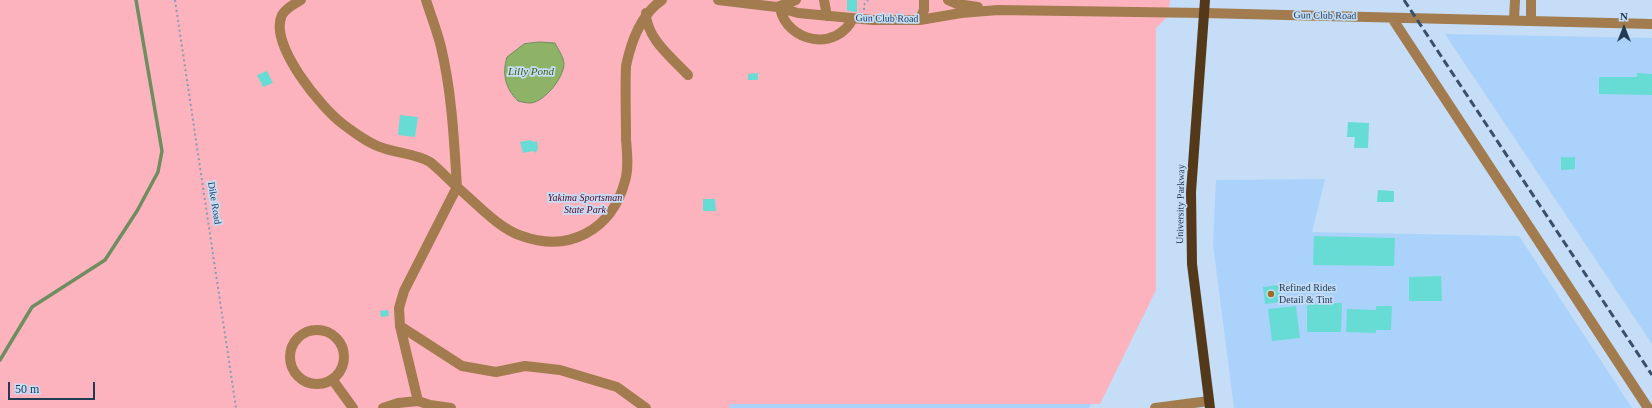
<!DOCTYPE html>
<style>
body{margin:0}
#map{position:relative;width:1652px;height:408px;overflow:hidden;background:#c5ddf6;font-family:"Times New Roman",serif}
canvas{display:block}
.north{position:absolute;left:1604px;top:8px;width:40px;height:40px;-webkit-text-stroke:3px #c5ddf6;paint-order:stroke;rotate:0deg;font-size:11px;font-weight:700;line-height:16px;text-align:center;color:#223b54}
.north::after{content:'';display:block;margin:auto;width:14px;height:18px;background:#223b54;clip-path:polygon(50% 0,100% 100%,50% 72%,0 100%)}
.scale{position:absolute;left:8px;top:382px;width:87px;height:18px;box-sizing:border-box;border:2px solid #223b54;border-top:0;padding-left:5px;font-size:12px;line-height:14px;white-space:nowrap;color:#223b54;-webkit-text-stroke:3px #c5ddf6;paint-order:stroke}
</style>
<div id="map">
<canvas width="1652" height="408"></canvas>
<div class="north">N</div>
<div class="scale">50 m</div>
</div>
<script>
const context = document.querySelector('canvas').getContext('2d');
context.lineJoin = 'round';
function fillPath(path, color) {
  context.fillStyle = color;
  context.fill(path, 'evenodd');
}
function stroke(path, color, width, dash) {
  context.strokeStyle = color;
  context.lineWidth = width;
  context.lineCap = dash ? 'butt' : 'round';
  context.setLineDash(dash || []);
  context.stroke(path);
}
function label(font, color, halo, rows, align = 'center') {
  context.font = font + ' "Times New Roman",serif';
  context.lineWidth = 3.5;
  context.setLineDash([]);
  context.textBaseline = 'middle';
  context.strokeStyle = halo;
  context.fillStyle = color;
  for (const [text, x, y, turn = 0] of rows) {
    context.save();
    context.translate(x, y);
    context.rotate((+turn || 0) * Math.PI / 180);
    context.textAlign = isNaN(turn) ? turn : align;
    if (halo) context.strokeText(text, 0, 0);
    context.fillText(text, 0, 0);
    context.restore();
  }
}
fillPath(new Path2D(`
 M1445,34L1652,38V344Z
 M1325,179L1312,232L1519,236L1632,408H1234L1213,244L1216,180Z
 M729,404H1091L1089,408H729Z`), '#abd2fa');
fillPath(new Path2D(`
 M0,0H1170L1168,16L1156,28V290L1100,404H730L729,408H0Z`), '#fdb3bd');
const water = new Path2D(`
 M539,42L555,43C558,49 563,56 564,63C564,78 545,101 531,103C526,103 522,102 518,101C505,88 502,74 507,57L524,44Z`);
fillPath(water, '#8eb266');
stroke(water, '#6e8e61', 1);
stroke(new Path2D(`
 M0,360L32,307L105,260L137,211L158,172L162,151L136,0`), '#6e8e61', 3.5);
fillPath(new Path2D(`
 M847,0H857V12L847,11Z
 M267,71L273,83L263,87L257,75Z
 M758,73V80H748V74Z
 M1637,73L1652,74V95L1599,94V77H1637Z
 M400,115L418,117L415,137L398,135Z
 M1348,122L1369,123L1368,148H1354L1355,137H1347Z
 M530,140L534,142L537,141L538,148L536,153L533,151L523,153L520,142Z
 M1561,157H1575V169L1561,170Z
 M1378,190L1394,191V202H1377Z
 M703,199H715L716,211H703Z
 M1314,236L1395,238L1394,266L1313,265Z
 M1441,276L1442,301H1409V277Z
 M1279,285L1281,302L1265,304L1263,287Z
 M1307,303H1342L1341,332H1307Z
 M1296,306L1300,338L1272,341L1268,309Z
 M1376,306H1392L1391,330H1376V333L1346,332L1347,309L1376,310Z
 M388,310L389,316L381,317L380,311Z`), '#67dcd4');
stroke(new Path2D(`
 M175,0L236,408
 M864,10V5L868,0`), '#849cb5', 2, [2, 3]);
stroke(new Path2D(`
 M301,0C294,4 286,8 282,15C268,44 322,109 344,125C355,133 369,144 383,148C397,153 417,154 430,162C439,169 448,179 457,187L404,291L399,308L400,326L418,401
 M426,0C431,16 437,31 441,47C452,93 454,140 457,187C475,202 499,229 522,236C569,253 612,230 625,181C629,168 627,152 626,139C626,114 625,90 626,66C631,42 641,14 662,0
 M718,0L777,7L798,13L873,20H920L961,13L998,10L1204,13L1652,24
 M824,0L827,16
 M948,0L957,4L978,7
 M777,7L796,0
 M780,8C787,43 837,52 853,18
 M646,13C646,38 672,58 688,75
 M1392,18L1648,408
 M919,20L924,10V0
 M1514,20L1515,0
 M1531,21V0
 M400,326L462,366L496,372L525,366L560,370L617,387L646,408
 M290 357a27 27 0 1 1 54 0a27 27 0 1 1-54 0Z
 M332,379L353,408
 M383,408L398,403L418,401L430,405L451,408
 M1155,408L1209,401`), '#a27c4f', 10);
stroke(new Path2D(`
 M1205,0L1191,192L1192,264L1210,408`), '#53391a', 10);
stroke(new Path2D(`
 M1404,0L1652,375`), '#375069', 3, [8, 4]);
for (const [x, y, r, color] of [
 [1271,294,4,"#a06b24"]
]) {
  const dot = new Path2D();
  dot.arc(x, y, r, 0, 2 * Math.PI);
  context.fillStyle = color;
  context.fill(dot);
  stroke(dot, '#c5ddf6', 1.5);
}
label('10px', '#223b54', '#c5ddf6', [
 ["Gun Club Road",1325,16,1],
 ["Gun Club Road",887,19,1],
 ["Dike Road",214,203,81],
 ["University Parkway",1181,204,-89]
]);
label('italic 10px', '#570520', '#c5ddf6', [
 ["Yakima Sportsman",585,198],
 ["State Park",585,210]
]);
label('10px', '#223b54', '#c5ddf6', [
 ["Refined Rides",1279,288],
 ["Detail & Tint",1279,300]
], 'left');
label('italic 11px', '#3d5d08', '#c5ddf6', [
 ["Lilly Pond",531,72]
]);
</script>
